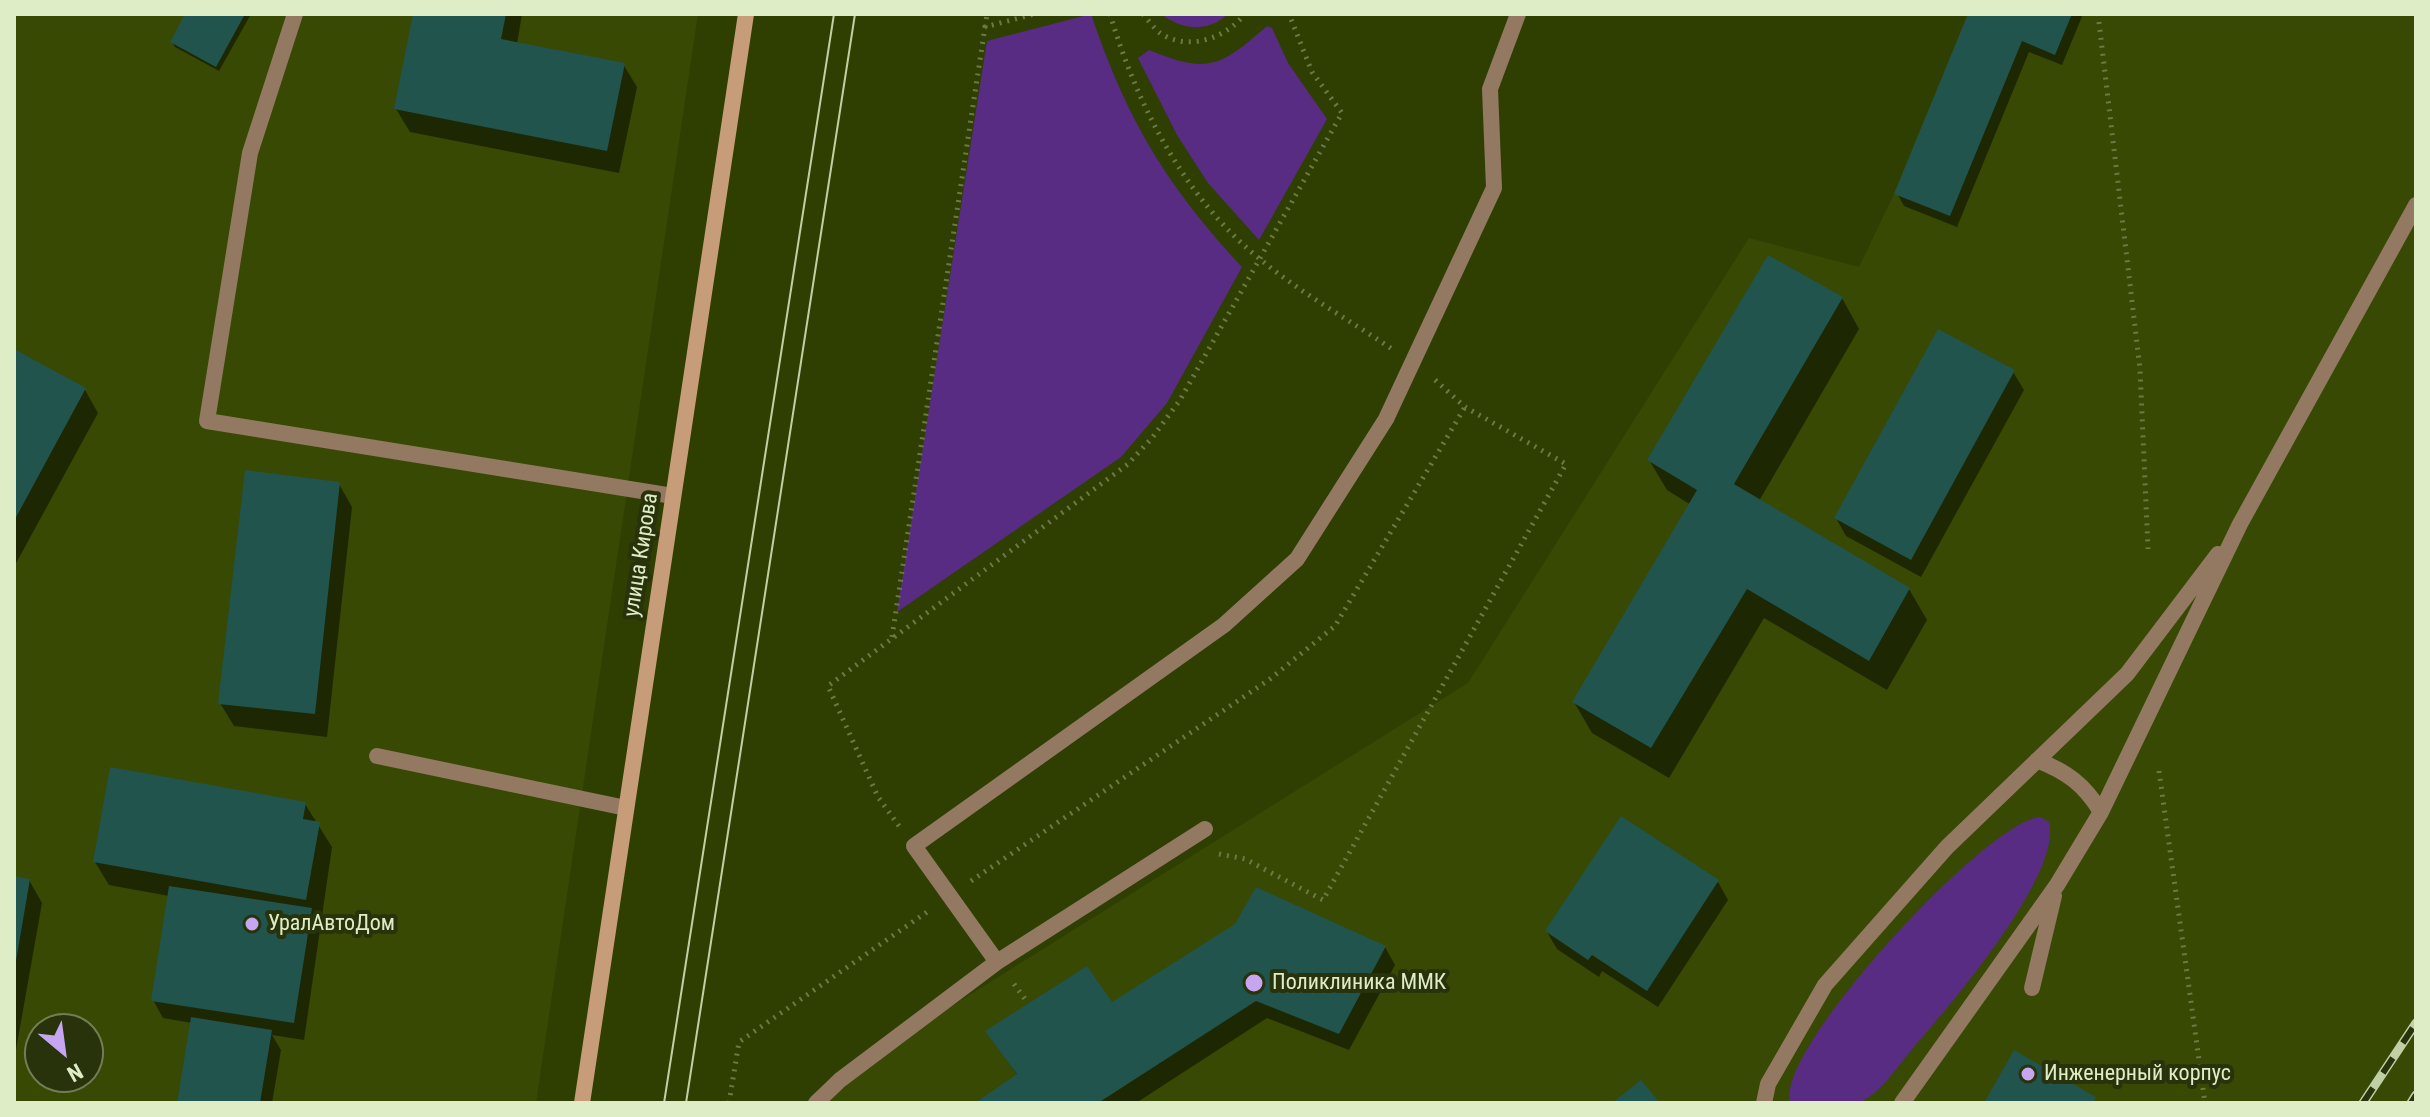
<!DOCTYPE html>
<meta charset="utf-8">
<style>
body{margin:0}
#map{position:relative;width:2430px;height:1117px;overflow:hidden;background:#2f3f02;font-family:"Roboto Condensed",sans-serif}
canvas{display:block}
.frame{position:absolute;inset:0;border:16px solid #dfedc7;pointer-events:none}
.north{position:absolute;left:24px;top:1013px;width:80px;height:80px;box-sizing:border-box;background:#28330c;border:2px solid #717d57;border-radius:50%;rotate:151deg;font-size:22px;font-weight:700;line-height:32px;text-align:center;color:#dfedc7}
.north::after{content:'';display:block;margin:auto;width:28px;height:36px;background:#c6a6f0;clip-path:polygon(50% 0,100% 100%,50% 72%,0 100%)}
</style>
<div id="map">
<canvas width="2430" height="1117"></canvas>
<div class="frame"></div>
<div class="north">N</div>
</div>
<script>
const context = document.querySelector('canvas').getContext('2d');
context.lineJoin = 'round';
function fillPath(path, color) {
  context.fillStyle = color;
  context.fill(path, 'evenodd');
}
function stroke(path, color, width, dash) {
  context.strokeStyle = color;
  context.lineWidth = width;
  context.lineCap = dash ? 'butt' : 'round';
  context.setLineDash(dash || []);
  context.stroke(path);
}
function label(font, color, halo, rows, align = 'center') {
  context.font = font + ' "Roboto Condensed",sans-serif';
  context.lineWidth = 8;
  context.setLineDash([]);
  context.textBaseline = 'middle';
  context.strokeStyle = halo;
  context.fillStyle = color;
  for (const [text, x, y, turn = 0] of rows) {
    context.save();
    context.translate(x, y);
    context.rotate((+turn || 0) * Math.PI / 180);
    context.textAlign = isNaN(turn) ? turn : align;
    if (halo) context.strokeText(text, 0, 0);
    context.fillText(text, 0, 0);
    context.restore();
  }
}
fillPath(new Path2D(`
 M14,14H698L536,1103H14ZM40,1029H88V1077H40Z
 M1968,14H2416V1103H817L821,1088L1468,683L1749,238L1859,267L1894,194Z`), '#384904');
fillPath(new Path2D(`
 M1091,14C1127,120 1166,185 1242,267L1167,403L1121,457L897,612L987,41Z
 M1161,14H1228C1207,33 1182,30 1161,14Z
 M1267,26L1272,28L1288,63L1327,119L1259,240L1208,183L1177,135L1138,58L1149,50C1209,75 1221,66 1267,26Z
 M2040,817L2049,822C2063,874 1949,1007 1914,1047C1899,1064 1880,1095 1858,1103C1844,1108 1807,1103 1791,1103C1771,1055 1986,821 2040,817Z`), '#582c82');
fillPath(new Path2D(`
 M188,14H251L219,71L175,47L172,42Z
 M415,14H522L517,44L623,64L637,87L619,173L410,132L396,109Z
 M1970,14H2083L2062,65L2029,52L1957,227L1904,206L1897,193Z
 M1842,298L1859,329L1759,501L1909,589L1927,620L1887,690L1764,618L1669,778L1592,733L1574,702L1691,505L1667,490L1649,460Z
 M14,351L85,390L98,413L14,567Z
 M2013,372L2024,390L1921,577L1846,536L1836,518Z
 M339,484L352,507L327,737L234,726L220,703Z
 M305,804L332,847L304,1040L272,1035L281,1050L272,1103H179L192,1023L163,1018L153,1000L169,896L109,885L95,862Z
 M14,878L29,880L42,903L14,1061Z
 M1718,882L1728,900L1658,1007L1602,971L1599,977L1557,949L1547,932Z
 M1385,947L1395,965L1349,1050L1267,1018L1136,1103H978L1018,1076L988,1032Z`), '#0007');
fillPath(new Path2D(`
 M185,14H245L216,67L170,42Z
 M413,14H506L501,39L625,63L607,151L394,109Z
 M1968,14H2072L2055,55L2022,41L1950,216L1894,194Z
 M1768,255L1843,297L1734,484L1910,588L1869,661L1747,589L1651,748L1572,702L1697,490L1647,460Z
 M1938,329L2015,370L1911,560L1834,518Z
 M14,349L86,388L14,521Z
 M245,470L340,482L315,714L218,704Z
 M110,767L306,802L303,819L320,822L306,900L93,862Z
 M1621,816L1719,880L1647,991L1592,955L1588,960L1545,931Z
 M14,876L30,879L16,961L14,960Z
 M169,886L312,908L294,1023L151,1001Z
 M1256,887L1386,946L1339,1034L1256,1001L1098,1103H975L1017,1074L985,1031L1087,966L1112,1002L1235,924Z
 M191,1017L272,1030L260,1103H177Z
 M2014,1050L2096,1097L2093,1103H1984Z
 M1641,1080L1660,1103H1612Z`), '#20544d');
stroke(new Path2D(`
 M1110,14C1137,105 1185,199 1261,260C1301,293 1349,320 1392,349
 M1143,14C1148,20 1154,28 1160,33C1188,52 1226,38 1245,14
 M2098,14L2140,369L2148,549
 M985,27L987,14
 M892,637L985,27L1034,14
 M2159,771L2205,1103
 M899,826L878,797L828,686L1128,464L1152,438L1180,400L1342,113L1312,72L1289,14
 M1219,854L1245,859L1323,900L1566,464L1465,407L1433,378
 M971,881L1270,679L1335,626L1465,407
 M1014,984L1025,999
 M729,1103L739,1042L927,912`), '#6b7a45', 5, [2, 6]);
stroke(new Path2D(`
 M295,14L250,153L207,421L673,496
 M377,756L626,808
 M2037,760C2067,772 2084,784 2101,812
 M997,962L914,846L1224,625L1297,559L1386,419L1494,188L1490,89L1518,14
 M2032,988L2054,896
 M816,1103L840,1080L997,962L1205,829
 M1764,1103L1768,1084L1825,985L1947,847L2127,674L2218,554
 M1902,1103L2057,885L2101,812L2240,524L2416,205`), '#937962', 16);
stroke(new Path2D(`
 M582,1103L746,14`), '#c69d78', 16);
stroke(new Path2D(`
 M664,1103L834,14
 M686,1103L855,14`), '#c1cfa5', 2);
const rail = new Path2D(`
 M2363,1103L2416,1023
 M2411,1103L2416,1095`);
stroke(rail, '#c1cfa5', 9);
stroke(rail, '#28330c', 6, [18]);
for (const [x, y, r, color] of [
 [252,924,8,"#c6a6f0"],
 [1254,983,10,"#c6a6f0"],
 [2028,1074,8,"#c6a6f0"]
]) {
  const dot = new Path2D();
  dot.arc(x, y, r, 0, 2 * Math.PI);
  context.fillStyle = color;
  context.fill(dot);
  stroke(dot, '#28330c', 3);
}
label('22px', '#dfedc7', '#28330c', [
 ["улица Кирова",642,555,-81]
]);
label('22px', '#dfedc7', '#28330c', [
 ["УралАвтоДом",268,924],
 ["Поликлиника ММК",1272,983],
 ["Инженерный корпус",2044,1074]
], 'left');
</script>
